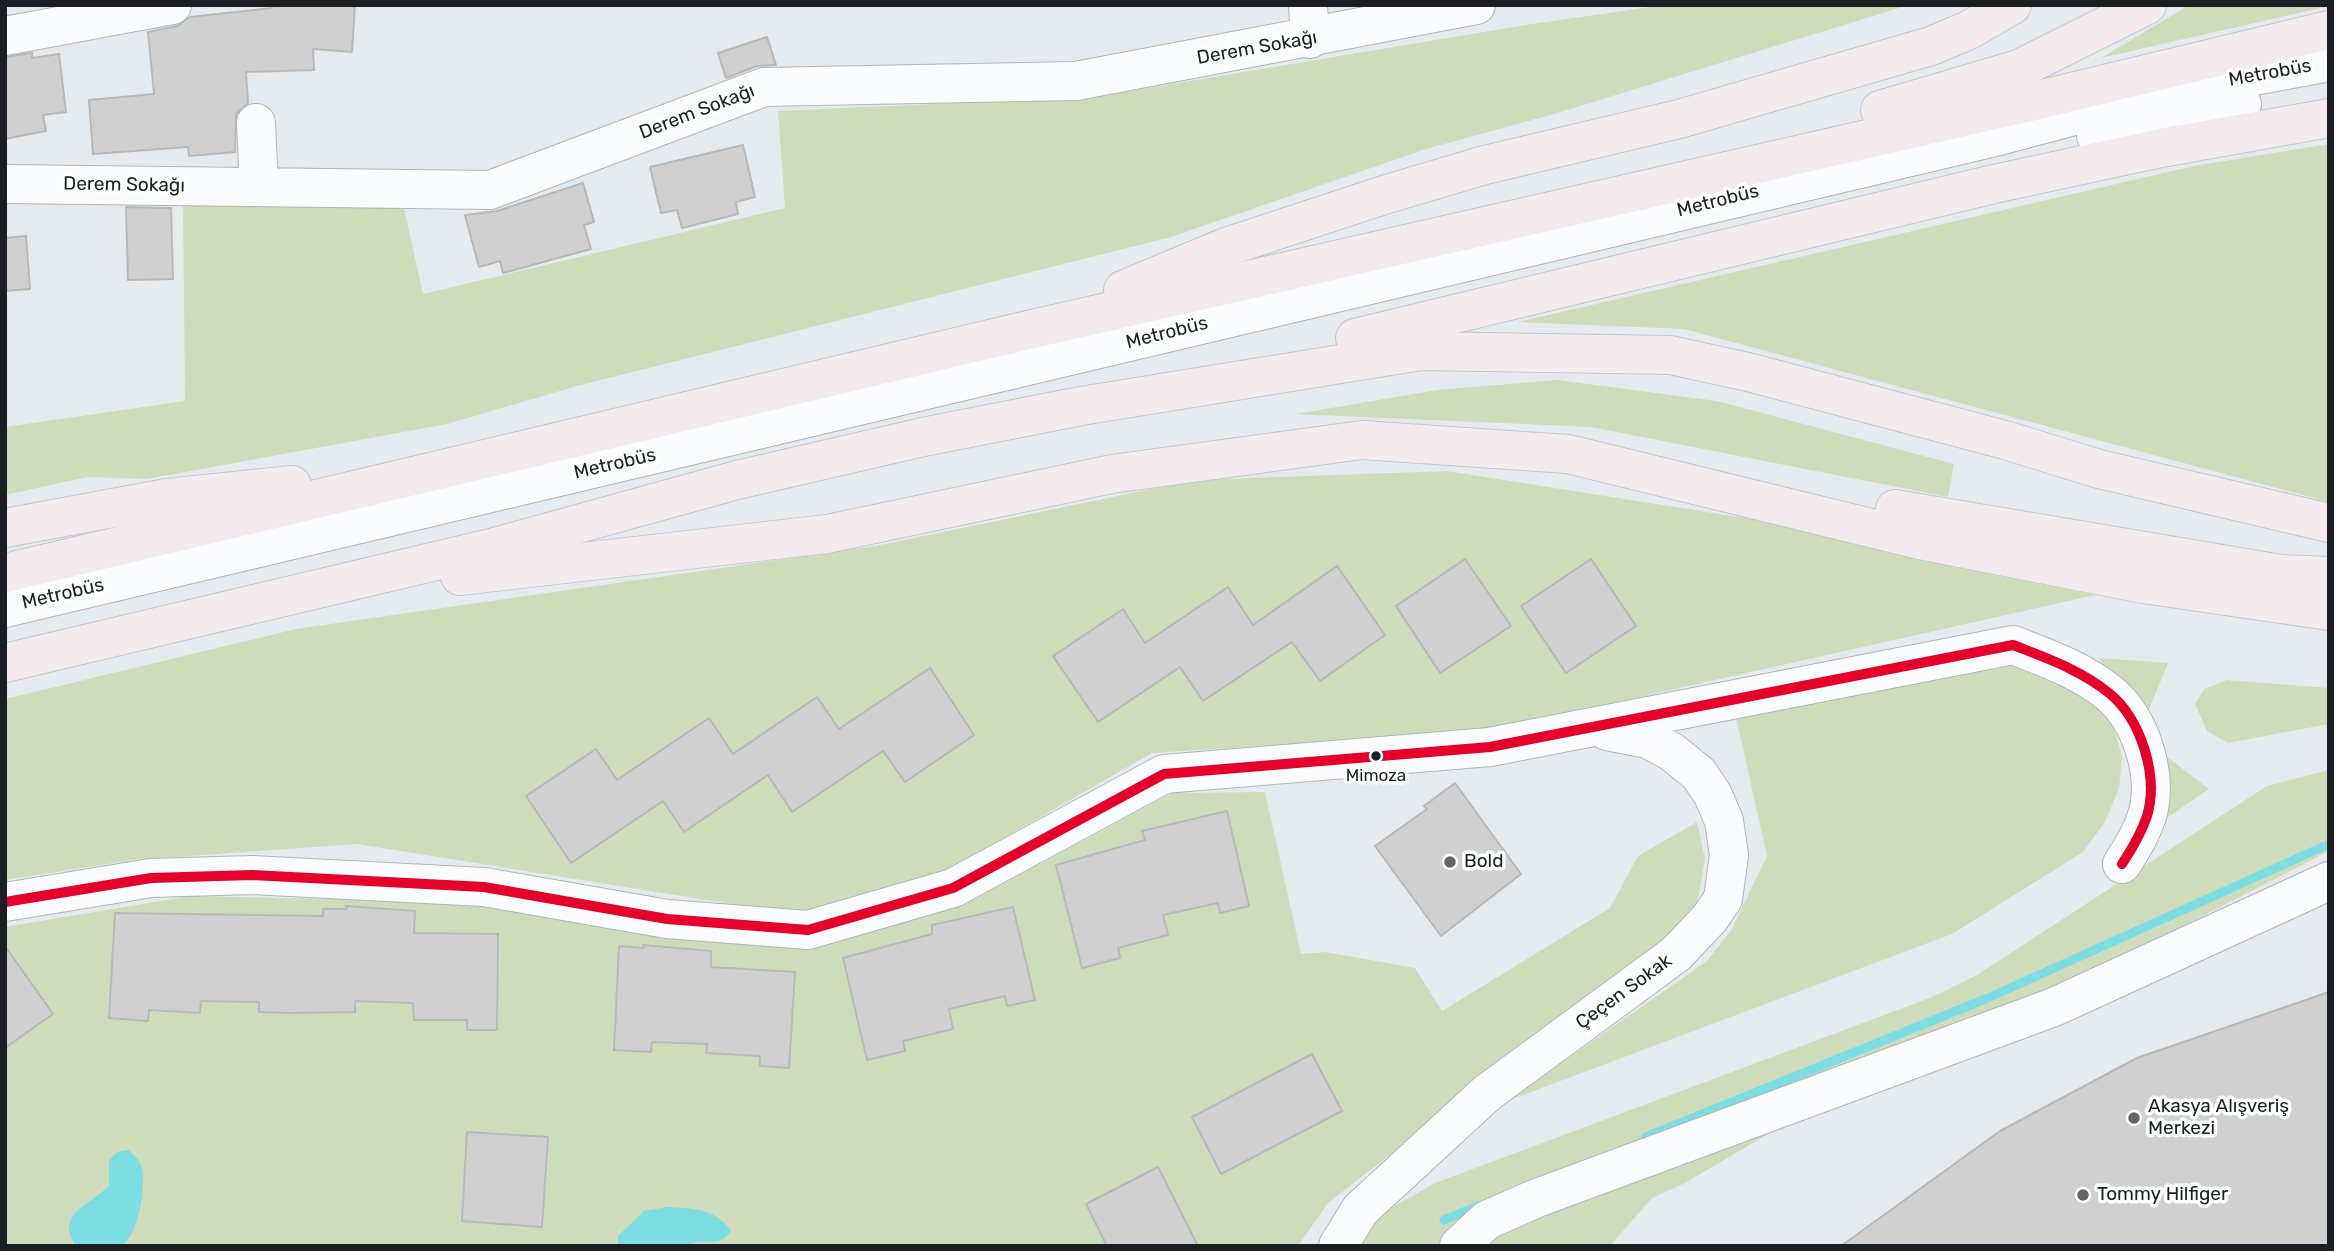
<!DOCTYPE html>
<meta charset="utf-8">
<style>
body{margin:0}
#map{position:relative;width:2334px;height:1251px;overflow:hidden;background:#e5eaef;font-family:Rubik,sans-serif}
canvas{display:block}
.frame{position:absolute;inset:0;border:7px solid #1b1e22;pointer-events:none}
</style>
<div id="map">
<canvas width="2334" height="1251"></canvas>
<div class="frame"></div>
</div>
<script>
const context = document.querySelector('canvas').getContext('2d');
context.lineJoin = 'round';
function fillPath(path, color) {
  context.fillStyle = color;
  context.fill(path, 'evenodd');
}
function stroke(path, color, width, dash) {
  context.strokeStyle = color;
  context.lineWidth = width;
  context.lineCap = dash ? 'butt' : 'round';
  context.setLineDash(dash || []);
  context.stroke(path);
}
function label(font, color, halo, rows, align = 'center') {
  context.font = font + ' Rubik,sans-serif';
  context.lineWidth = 7;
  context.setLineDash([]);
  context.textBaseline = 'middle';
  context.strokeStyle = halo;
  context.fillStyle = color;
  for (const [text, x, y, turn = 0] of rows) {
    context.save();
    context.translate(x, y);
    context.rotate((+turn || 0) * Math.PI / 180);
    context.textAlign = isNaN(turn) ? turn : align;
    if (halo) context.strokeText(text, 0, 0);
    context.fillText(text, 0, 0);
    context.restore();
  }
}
fillPath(new Path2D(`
 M1664,5H1909L1554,114L1426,149L1171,237L577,386L447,424L147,479L87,477L5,495V427L185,401L183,197L403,204L423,294L785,208L778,111L1094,97L1532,24Z
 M2189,5H2329V6L2101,58Z
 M2329,144V502L1684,329L1518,322L2194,166Z
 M1557,380L1717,401L1954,464L1948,497L1591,427L1296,414L1437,390Z
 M1447,471L1751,519L2095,595L1483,732L1152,753L943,873L800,915L357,844L133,860L5,880V699L296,629L875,546L1195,480Z
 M2003,653L2031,663L2102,710L2115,731L2122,757L2119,788L2105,822L2083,852L1952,934L1507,1101L1707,961L1732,929L1767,856L1735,713Z
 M2099,658L2168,663L2146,717Z
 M2227,680L2329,688V724L2228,743L2207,731L2195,704L2204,689Z
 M2157,749L2209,789L2158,824Z
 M2329,770V851L2049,995L1443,1246H1361L1377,1216L1435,1183L1930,998L1977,975L2267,786Z
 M1265,792L1301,954L1325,952L1415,968L1442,1011L1610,908L1638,856L1697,822L1705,859L1697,904L1672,935L1328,1203L1298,1246H5V927L191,896L481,902L811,948L959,907L1172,793Z
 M1819,1104L1685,1183L1652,1198L1610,1246H1481L1507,1223Z`), '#cedcbc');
fillPath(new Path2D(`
 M129,1150C132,1154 138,1158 140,1163C148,1178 139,1239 121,1245C109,1250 89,1246 76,1246C54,1214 90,1205 109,1186V1160L117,1152Z
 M668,1207C696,1209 714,1208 731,1231C717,1251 703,1235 686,1246H618V1236L644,1211Z`), '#7cdde2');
stroke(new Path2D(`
 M1646,1137L1988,998L2329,844
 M1444,1220L1478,1206`), '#7cdde2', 9);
const building = new Path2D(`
 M272,5H355L352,52L313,49L314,70L246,72L248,103L236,114L235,152L189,156L188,147L93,154L89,100L154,94L148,32L177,26L190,17L272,8Z
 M767,37L776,65L757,66L726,78L718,53Z
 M32,53V58L59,54L66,112L43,115L46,131L5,139V57Z
 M743,145L755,197L736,202L738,214L682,228L677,210L661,213L650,167Z
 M583,183L594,222L584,225L591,249L503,273L500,261L479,267L465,215L497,211Z
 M126,207L171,208L173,279L128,280Z
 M26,236L30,289L5,291V238Z
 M1465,559L1511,626L1440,673L1396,606Z
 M1591,559L1636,626L1566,673L1521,606Z
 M1337,566L1385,635L1320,681L1292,642L1203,701L1180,667L1098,722L1053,656L1123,609L1145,643L1228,587L1253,625Z
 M930,668L974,735L905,782L883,751L792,812L768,775L684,832L663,801L571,863L526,796L596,749L617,780L709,718L733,754L817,697L839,729Z
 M1455,783L1521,874L1441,936L1375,846L1427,809L1424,806Z
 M1227,811L1249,906L1220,913L1218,903L1163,915L1168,935L1118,948L1120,958L1082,968L1056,865L1145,840L1142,831Z
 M346,906L415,911L414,933L498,934L497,1030H467V1020H414L413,1003L355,1001V1012L288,1013L259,1012V1002L201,1001L200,1013L149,1010L148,1021L109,1018L115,913L323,916V909H347Z
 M1013,907L1035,1000L1007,1006L1005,996L949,1009L953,1029L903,1041L905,1051L867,1060L843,958L932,934V925Z
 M643,945L711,951V967L795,972L789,1068L760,1066V1056L706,1053L707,1044L652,1042L651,1052L614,1050L619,946L644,948Z
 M5,946L53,1014L5,1048Z
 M2329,992V1246H1841L2000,1131L2137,1058Z
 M1312,1054L1342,1111L1221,1174L1192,1117Z
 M467,1132L548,1137L542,1227L462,1221Z
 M1158,1167L1198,1246H1107L1086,1204Z`);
fillPath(building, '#d0d0d1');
stroke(building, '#b8b8b9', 2);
const minor = new Path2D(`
 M1308,5L1310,39
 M5,36L172,5
 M256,123L259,187
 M2096,136L2242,104
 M5,184L490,190L764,87L1076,81L1476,5
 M5,608L1999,136L2157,94L2329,62
 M5,902L151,878L252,875L484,887L667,919L808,930L953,888L1164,774L1490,747L2013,645C2046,658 2081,670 2109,693C2141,719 2159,776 2147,816C2141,834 2132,849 2122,864
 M1338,1246L1360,1210L1487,1093L1676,954L1710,918L1723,899L1729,855L1724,821L1713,795L1699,774L1672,752L1648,739L1607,731
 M1459,1246L1487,1220L1537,1198L2054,1007L2329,881`);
const highway = new Path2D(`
 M1880,110L2019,69L2147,5
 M1123,290L1226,247L1387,194L1485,165L1679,119L1931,46L1969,30L2012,5
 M1355,338L1994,184L2161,148L2329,118
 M1895,509L2281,574L2329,576
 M5,528L167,498L292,485
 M5,573L1028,330L2030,102L2329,30
 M460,576L827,534L1112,474L1362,440L1568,454L1920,540L2143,584L2329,611
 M5,663L491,548L737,480L923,437L1081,406L1421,351L1670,355L1748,372L2005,440L2099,469L2329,523`);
stroke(minor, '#b1b4b8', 40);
stroke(highway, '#c3c6c9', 40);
stroke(minor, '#fbfcfd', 38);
stroke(highway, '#f2eaec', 38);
stroke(new Path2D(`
 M5,902L151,878L252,875L484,887L667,919L808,930L953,888L1164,774L1490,747L2013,645C2046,658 2081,670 2109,693C2141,719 2159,776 2147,816C2141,834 2132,849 2122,864`), '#e4002b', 10);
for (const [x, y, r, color] of [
 [1376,756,6,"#1b1e22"],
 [1450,862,7,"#62656a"],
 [2134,1118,7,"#62656a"],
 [2083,1195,7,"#62656a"]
]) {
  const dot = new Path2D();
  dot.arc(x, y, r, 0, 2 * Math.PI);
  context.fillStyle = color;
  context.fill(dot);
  stroke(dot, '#fff', 2.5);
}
label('17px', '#1b1e22', '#fff', [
 ["Mimoza",1376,776]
]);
label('19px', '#1b1e22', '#fff', [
 ["Derem Sokağı",1257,48,-10],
 ["Metrobüs",2270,73,-10],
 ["Derem Sokağı",697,112,-21],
 ["Derem Sokağı",124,185,1],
 ["Metrobüs",1718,201,-14],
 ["Metrobüs",1167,333,-14],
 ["Metrobüs",615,464,-13],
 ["Metrobüs",63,594,-13],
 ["Çeçen Sokak",1624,992,-36]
]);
label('19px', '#1b1e22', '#fff', [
 ["Bold",1464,862],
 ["Akasya Alışveriş",2148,1107],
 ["Merkezi",2148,1129],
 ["Tommy Hilfiger",2097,1195]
], 'left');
</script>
